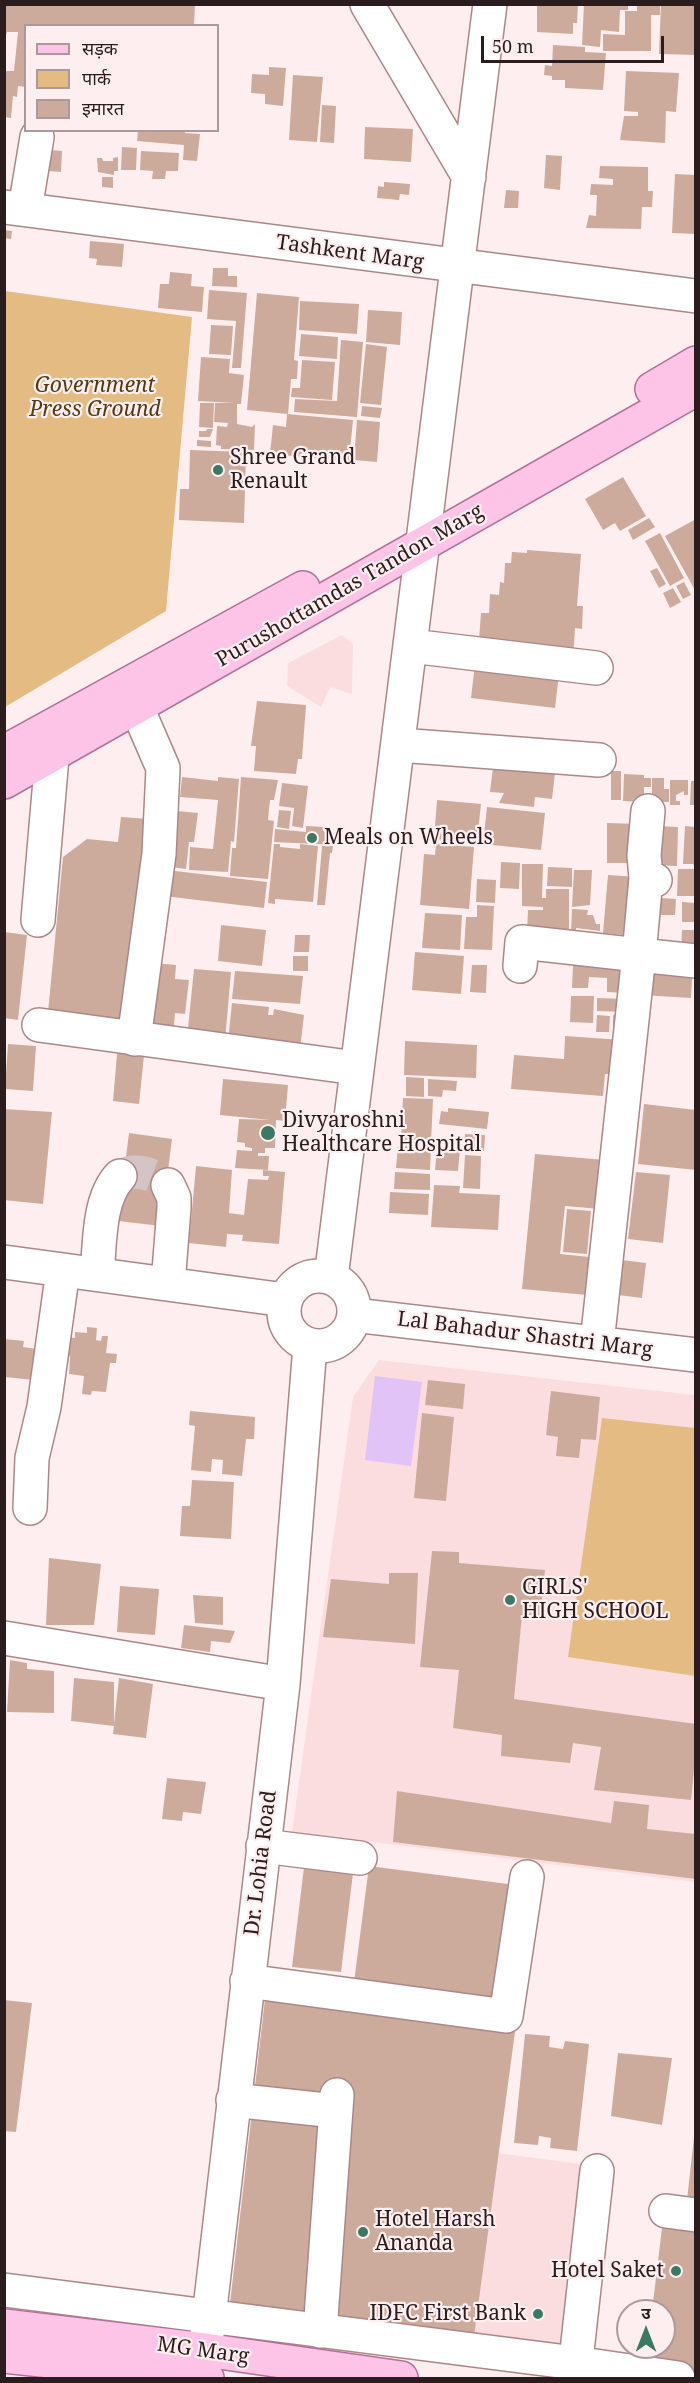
<!DOCTYPE html>
<meta charset="utf-8">
<style>
body{margin:0}
#map{position:relative;width:700px;height:2383px;overflow:hidden;background:#ffeeef;font-family:"Noto Serif","Noto Sans Devanagari",serif}
canvas{display:block}
.frame{position:absolute;inset:0;border:6px solid #2b1d1e;pointer-events:none}
.legend{position:absolute;left:24px;top:24px;width:195px;height:108px;box-sizing:border-box;background:#ffeeef;border:2px solid #aa9a9b;margin:0;padding:8px 10px;list-style:none;font-size:18px;color:#2b1d1e}
.legend li{display:flex;align-items:center;gap:12px;height:30px}
.legend b{width:30px;border:2px solid #aa9a9b}
.north{position:absolute;left:616px;top:2299px;width:60px;height:60px;box-sizing:border-box;background:#ffeeef;border:2px solid #aa9a9b;border-radius:50%;rotate:0deg;font-size:16px;font-weight:700;line-height:24px;text-align:center;color:#2b1d1e}
.north::after{content:'';display:block;margin:auto;width:21px;height:27px;background:#3b7965;clip-path:polygon(50% 0,100% 100%,50% 72%,0 100%)}
.scale{position:absolute;left:481px;top:36px;width:183px;height:27px;box-sizing:border-box;border:3px solid #2b1d1e;border-top:0;padding-left:8px;font-size:18px;line-height:21px;white-space:nowrap;color:#2b1d1e;-webkit-text-stroke:4px #ffeeef;paint-order:stroke}
</style>
<div id="map">
<canvas width="700" height="2383"></canvas>
<div class="frame"></div>
<ul class="legend">
<li><b style="height:8px;background:#fdc4e8"></b>सड़क</li>
<li><b style="height:16px;background:#e4bc83"></b>पार्क</li>
<li><b style="height:16px;background:#cdab9c"></b>इमारत</li>
</ul>
<div class="north">उ</div>
<div class="scale">50 m</div>
</div>
<script>
const context = document.querySelector('canvas').getContext('2d');
context.lineJoin = 'round';
function fillPath(path, color) {
  context.fillStyle = color;
  context.fill(path, 'evenodd');
}
function stroke(path, color, width, dash) {
  context.strokeStyle = color;
  context.lineWidth = width;
  context.lineCap = dash ? 'butt' : 'round';
  context.setLineDash(dash || []);
  context.stroke(path);
}
function label(font, color, halo, rows, align = 'center') {
  context.font = font + ' "Noto Serif",serif';
  context.lineWidth = 4.5;
  context.setLineDash([]);
  context.textBaseline = 'middle';
  context.strokeStyle = halo;
  context.fillStyle = color;
  for (const [text, x, y, turn = 0] of rows) {
    context.save();
    context.translate(x, y);
    context.rotate((+turn || 0) * Math.PI / 180);
    context.textAlign = isNaN(turn) ? turn : align;
    if (halo) context.strokeText(text, 0, 0);
    context.fillText(text, 0, 0);
    context.restore();
  }
}
fillPath(new Path2D(`
 M342,635L353,644L352,694L330,687L321,707L287,686L288,663Z
 M379,1360L695,1395V1882L292,1832L353,1397Z
 M497,2153L589,2165L568,2355L473,2344Z`), '#fbdddf');
fillPath(new Path2D(`
 M5,291L192,317L166,611L5,707Z
 M602,1418L695,1428V1676L568,1657Z`), '#e4bc83');
fillPath(new Path2D(`
 M375,1376L422,1382L411,1466L365,1460Z`), '#e1c3f7');
fillPath(new Path2D(`
 M4,4L23,6L195,4L194,26H26V87L18,86L17,97L13,96L11,118L4,117V71H14L18,32H7L4,41Z
 M537,4H578L577,23H573V34L537,32Z
 M584,4H628V10H620L619,32L601,30L600,47L582,45Z
 M637,4H660V15H651V51H603V34L625,35V11H637Z
 M661,4H696V55L659,54Z
 M553,45L585,47V52L606,53L603,90L565,88V80H552V76L544,75L545,65L552,66Z
 M269,67L286,68L283,106L265,104V94L251,93L252,74L269,75Z
 M626,71L679,73L676,112L666,111L665,143L620,140L624,116H638V112L624,111Z
 M293,75L323,77L317,142L289,140Z
 M322,105L336,106L334,143L320,142Z
 M365,127L413,129L411,162L364,159Z
 M138,130H185V133L200,134L197,161L183,160L184,145L137,141Z
 M122,147L137,148L136,170H121Z
 M51,150L62,151L61,172L49,171Z
 M141,151L179,153L178,171H166L165,179H152L153,171L140,170Z
 M546,155L562,156L560,190L544,188Z
 M118,157V171H114V175L98,172L97,158H102L103,161H113V158Z
 M600,166L648,167V191H653L652,207H642L641,229L586,228L589,215L596,216L597,195H590L591,184L613,185V179L599,178Z
 M675,174L696,175V234L672,233Z
 M102,177H113V188L102,187Z
 M384,182L410,184L409,195L400,194L399,200L377,198L378,186L384,187Z
 M506,190L519,191L518,208H504Z
 M4,230L12,231L11,239L4,238Z
 M90,241L124,244L122,267L96,265L97,259L89,258Z
 M213,268H228V276H237V287L212,286Z
 M170,272L192,274L191,286L204,287L202,312L158,308L160,284H169Z
 M209,290L247,293L241,368H232L236,321L207,319Z
 M257,293L299,297L294,360L298,361L297,379H291L288,414L247,410Z
 M300,301L359,304L357,334L299,330Z
 M368,310L402,312L400,345L366,342Z
 M211,325L233,326L231,355L209,354Z
 M301,334L338,337L337,359L299,356Z
 M341,340L363,342L357,417L294,412L295,399L337,401Z
 M366,344L387,347L381,405L360,403Z
 M201,357L230,359L229,373L244,375L241,404H237V424L252,427L255,424L254,450L221,449V446L216,445L217,426L227,427L228,423L214,422L215,403H234L198,401Z
 M302,360L335,362L332,400L291,397L292,388H300Z
 M200,403H214L213,428L199,427Z
 M362,406L382,408L380,418L361,416Z
 M287,414L353,420L349,461L270,454L273,425L286,427Z
 M357,420L380,422L377,462L354,460Z
 M207,429H213L210,437H199V431H206Z
 M197,440L211,441V447L197,446Z
 M190,450L246,452L244,523L179,520L180,489H189Z
 M623,477L646,516L620,531L615,523L603,530L585,499Z
 M649,518L655,527L633,540L628,530Z
 M696,519V592L665,536Z
 M660,533L684,578L670,586L645,541Z
 M527,550L581,554L577,606H583L582,629L575,628L573,659L478,653L481,613H489L490,594L499,595L500,582L504,583L505,563H511L512,552L527,553Z
 M657,568L666,584L659,588L650,571Z
 M684,582L691,595L683,599L676,586Z
 M673,588L681,602L670,608L663,593Z
 M475,664L559,674L555,708L471,698Z
 M257,701L306,705L302,759H298L296,774L254,771L256,746H251Z
 M493,767L555,773L552,799L535,797L534,807L499,803L504,793L490,792Z
 M611,771H621V800H611Z
 M624,774L644,775V778H651V787H644V802L623,801Z
 M182,777L218,781V777L239,779L234,842L231,841L228,872L189,870L190,847L213,849L218,800L180,797Z
 M241,777L278,780L274,800H270L268,820L274,821L268,879L230,876L232,848H236Z
 M652,778H664V789H669V802H652Z
 M670,780H688V795H684V791L676,795V801H680V805H670Z
 M691,781H696V805H690Z
 M282,783L308,786L303,828L292,826L294,808L279,806Z
 M437,800L481,804L477,842L434,839Z
 M487,807L545,813L541,850L483,844Z
 M279,810L291,811L289,829L277,827Z
 M177,811L198,813L194,842H189L186,869L171,867Z
 M121,817L149,819L132,1020L48,1012L63,857L87,839L118,842Z
 M607,823L639,824L633,863H607Z
 M306,826L324,827V832L335,833V845L274,842L275,829L306,832Z
 M655,826L678,827L677,866L653,865Z
 M685,826L696,827V868L693,864H683Z
 M274,844H280V847L300,849V844L318,846L313,902L275,899V904L268,903Z
 M436,844L474,847L469,909L420,905L424,854L435,855Z
 M322,846H333L332,853H330L325,905H317Z
 M501,862L520,863L519,889L500,888Z
 M522,864H543L542,898H546V889H569V933H527L528,910H543V907L522,906Z
 M548,867L572,868V887L547,886Z
 M678,869H695V896H677Z
 M167,870L267,882L264,908L164,896Z
 M574,870H592L590,905L572,907Z
 M608,875L638,877L634,936L603,933Z
 M477,879L496,880L495,903L476,902Z
 M661,898L676,899L675,915H661Z
 M682,902L696,903V922H682Z
 M477,905L494,906L492,950L464,949L466,917H477Z
 M572,909L588,910L587,915H593L596,924H600V931L576,928V932L571,931Z
 M425,913L462,915L460,950L422,948Z
 M221,925L266,930L262,966L218,961Z
 M682,930H696V952L681,951Z
 M4,932L27,935L18,1020L4,1018Z
 M295,935H310L309,952H294Z
 M415,952L464,956L461,994L412,990Z
 M293,956H308V971H293Z
 M644,959L693,962L691,998L642,995Z
 M153,963L176,965L175,979L189,980L185,1014L175,1013L173,1038L148,1037Z
 M472,965H487L486,993L470,992Z
 M573,965L627,968L626,993L607,992V978L589,977L588,988H572Z
 M194,969L231,972L225,1041L187,1038Z
 M235,971L303,976L300,1004L232,999Z
 M571,996H594L593,1023L570,1022Z
 M597,998L627,999L626,1012L597,1011Z
 M232,1003L269,1007L268,1015H273L274,1009L304,1015L300,1049L228,1041Z
 M597,1015L610,1016L609,1032H596Z
 M613,1015H624V1033L613,1032Z
 M565,1036L622,1040L620,1075L605,1074L603,1096L511,1089L514,1055L564,1059Z
 M405,1041L477,1045L476,1078L404,1075Z
 M118,1043L145,1046L139,1104L113,1101Z
 M8,1044L36,1046L33,1091L5,1089Z
 M406,1077L424,1078V1097L406,1096Z
 M223,1079L288,1085L285,1121L276,1120L275,1148H265V1153H258V1156H269L268,1170L235,1168L237,1150L252,1151V1148L245,1147V1143L237,1142L239,1119L270,1120L220,1115Z
 M428,1079L457,1081L456,1091L443,1090L442,1097L428,1096Z
 M403,1098L433,1099L431,1142L401,1140Z
 M644,1104L696,1110V1170L638,1164Z
 M448,1108L489,1112L487,1129L439,1124L441,1111L448,1112Z
 M4,1109L52,1112L43,1204L4,1200Z
 M129,1133L172,1139L161,1226L118,1221Z
 M465,1134L485,1135L484,1151L464,1150Z
 M398,1146L431,1147L430,1170L396,1168Z
 M437,1147L460,1148L458,1171L435,1170Z
 M535,1154L605,1160L600,1209L565,1206L560,1254L590,1257L587,1295L522,1289Z
 M465,1155L481,1156L480,1189L463,1188Z
 M196,1166L232,1170L229,1213L244,1215L248,1179L268,1180L269,1176H263V1170L285,1172L279,1244L242,1241L243,1235L227,1234L226,1247L189,1243Z
 M395,1172L430,1174V1190L394,1189Z
 M636,1172L670,1175L663,1243L628,1239Z
 M434,1185L460,1186L459,1193L500,1195L498,1230L431,1227Z
 M390,1192L429,1194L428,1215L389,1213Z
 M567,1209L591,1211L587,1254L563,1252Z
 M622,1260L646,1263L642,1298L618,1295Z
 M87,1327L97,1328L96,1340L101,1341L102,1336H108L106,1353L117,1354L116,1363H110L106,1392L92,1391L91,1395L82,1394L84,1376L69,1374L70,1356L66,1355L68,1337L75,1338V1332L87,1333Z
 M5,1339L24,1341L23,1347L37,1349L33,1380L5,1377Z
 M428,1380L465,1384L463,1409L425,1405Z
 M551,1391L600,1397L596,1440L581,1439L579,1458L556,1456L558,1437L546,1435Z
 M190,1411L255,1417L254,1439H246L242,1476L222,1474L223,1460L212,1459L211,1472L191,1470L195,1426L189,1425Z
 M422,1413L454,1417L446,1501L414,1498Z
 M192,1480L234,1482L231,1539L180,1536L182,1506H190Z
 M432,1551L459,1552V1563L545,1570L540,1617L522,1615L514,1699L696,1724V1772L694,1770L691,1800L594,1790L601,1747L573,1743L570,1763L501,1756L502,1735L453,1728L459,1670L420,1667Z
 M49,1558L101,1564L94,1625H46Z
 M389,1573H418L415,1644L323,1637L331,1579L389,1584Z
 M120,1586L159,1589L155,1635L117,1632Z
 M193,1595L223,1597V1625L195,1623Z
 M184,1625L235,1631L230,1643L211,1641L210,1652L181,1648Z
 M10,1660L27,1663V1669L54,1671V1713L7,1712Z
 M74,1678L114,1682V1724L119,1678L153,1684L146,1738L113,1734L114,1726L71,1721Z
 M167,1778L206,1782L201,1814L183,1812L182,1821L162,1819Z
 M397,1791L611,1823L614,1801L649,1805L647,1829L696,1834V1879L393,1842Z
 M369,1866L508,1884L492,2008L353,1990Z
 M304,1867L353,1873L341,1972L292,1967Z
 M265,1999L515,2032L473,2344L229,2312Z
 M4,2000L32,2003L16,2132L4,2131Z
 M525,2034L550,2036L549,2047L563,2049L565,2041L589,2044L577,2151L550,2148L551,2138L539,2136L538,2145L514,2143Z
 M618,2053L672,2058L662,2125L611,2116Z
 M694,2137H696V2201L687,2200Z
 M662,2228L696,2232V2372L645,2365L647,2347H664V2311H652Z`), '#cdab9c');
stroke(new Path2D(`
 M120,1176C135,1168 156,1174 168,1185`), '#d5c4c5', 33, [33, 16]);
const minor = new Path2D(`
 M367,4L469,177
 M4,207L696,296
 M25,209L37,137
 M411,646L596,668
 M399,745L599,760
 M646,878L644,855L648,811
 M38,920L52,757
 M520,966L522,942L639,955L646,878L655,880
 M39,1025L356,1068
 M134,1039L159,854L163,768L137,708
 M168,1185L174,1198V1208L168,1284
 M4,1262L285,1300
 M97,1274C100,1244 98,1199 120,1176
 M284 1311a35 35 0 1 1 70 0a35 35 0 1 1-70 0Z
 M331,1278L490,4
 M354,1315L696,1355
 M597,1343L639,955L696,961
 M30,1508L32,1458L44,1407L63,1270
 M4,1638L283,1684
 M263,1846L360,1858
 M247,1981L506,2016L527,1877
 M233,2100L335,2111
 M666,2211L696,2215
 M4,2290L575,2363L678,2378
 M320,2331L337,2095
 M202,2377L283,1684L310,1346
 M574,2378L597,2171`);
const major = new Path2D(`
 M652,389L696,363
 M4,752L303,588
 M4,782L696,389
 M4,2326L205,2350L401,2378
 M4,2356L207,2378`);
stroke(minor, '#ac8789', 36);
stroke(major, '#b37097', 36);
stroke(minor, '#fff', 33);
stroke(major, '#fdc4e8', 33);
for (const [x, y, r, color] of [
 [218,470,6,"#3b7965"],
 [312,838,6,"#3b7965"],
 [268,1133,8,"#3b7965"],
 [510,1600,6,"#3b7965"],
 [363,2232,6,"#3b7965"],
 [676,2271,6,"#3b7965"],
 [538,2314,6,"#3b7965"]
]) {
  const dot = new Path2D();
  dot.arc(x, y, r, 0, 2 * Math.PI);
  context.fillStyle = color;
  context.fill(dot);
  stroke(dot, '#ffeeef', 2);
}
label('21px', '#2b1d1e', '#ffeeef', [
 ["Tashkent Marg",350,253,8],
 ["Purushottamdas Tandon Marg",350,586,-30],
 ["Lal Bahadur Shastri Marg",525,1335,7],
 ["Dr. Lohia Road",261,1863,-83],
 ["MG Marg",203,2351,8]
]);
label('italic 21px', '#533a13', '#ffeeef', [
 ["Government",95,386],
 ["Press Ground",95,410]
]);
label('21px', '#2b1d1e', '#ffeeef', [
 ["Shree Grand",230,458],
 ["Renault",230,482],
 ["Meals on Wheels",324,838],
 ["Divyaroshni",282,1121],
 ["Healthcare Hospital",282,1145],
 ["GIRLS'",522,1588],
 ["HIGH SCHOOL",522,1612],
 ["Hotel Harsh",375,2220],
 ["Ananda",375,2244],
 ["Hotel Saket",664,2271,"right"],
 ["IDFC First Bank",526,2314,"right"]
], 'left');
</script>
